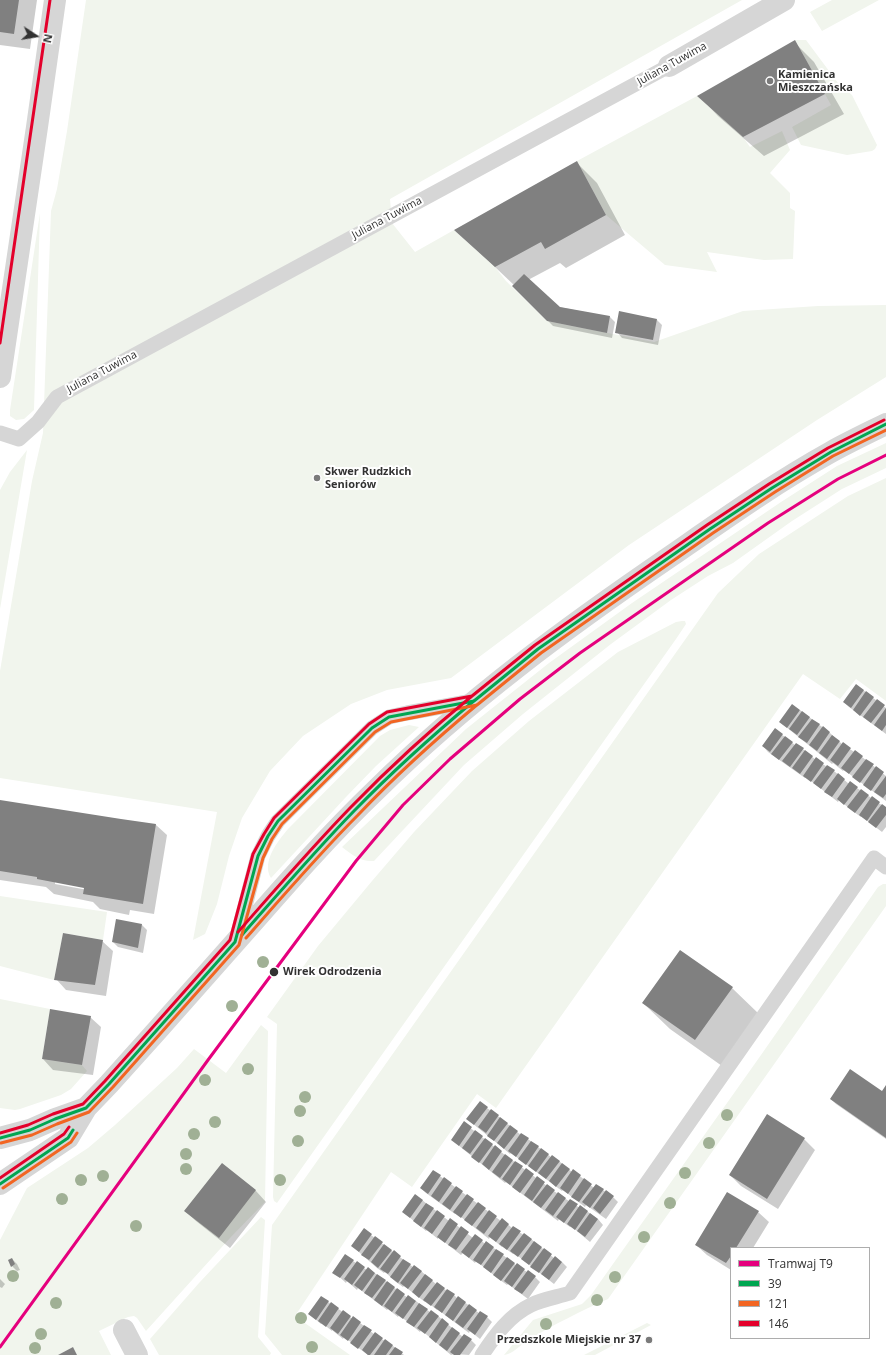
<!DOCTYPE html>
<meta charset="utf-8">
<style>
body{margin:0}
#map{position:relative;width:886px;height:1355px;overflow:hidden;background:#fff;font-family:"Open Sans",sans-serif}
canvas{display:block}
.legend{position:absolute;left:730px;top:1247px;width:140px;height:92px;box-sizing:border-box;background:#fff;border:1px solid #adadad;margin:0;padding:5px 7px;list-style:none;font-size:12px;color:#323232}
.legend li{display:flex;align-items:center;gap:8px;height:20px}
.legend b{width:20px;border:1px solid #adadad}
.north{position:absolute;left:16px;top:16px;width:40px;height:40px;-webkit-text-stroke:3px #fff;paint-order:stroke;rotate:102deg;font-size:11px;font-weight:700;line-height:16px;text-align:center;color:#323232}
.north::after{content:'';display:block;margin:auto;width:14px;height:18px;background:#323232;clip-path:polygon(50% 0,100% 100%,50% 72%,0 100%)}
</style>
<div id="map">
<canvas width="886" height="1355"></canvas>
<ul class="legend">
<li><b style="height:5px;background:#e5007d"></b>Tramwaj T9</li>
<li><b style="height:5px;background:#00a651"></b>39</li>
<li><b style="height:5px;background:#f26522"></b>121</li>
<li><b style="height:5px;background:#e4002b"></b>146</li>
</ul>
<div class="north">N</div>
</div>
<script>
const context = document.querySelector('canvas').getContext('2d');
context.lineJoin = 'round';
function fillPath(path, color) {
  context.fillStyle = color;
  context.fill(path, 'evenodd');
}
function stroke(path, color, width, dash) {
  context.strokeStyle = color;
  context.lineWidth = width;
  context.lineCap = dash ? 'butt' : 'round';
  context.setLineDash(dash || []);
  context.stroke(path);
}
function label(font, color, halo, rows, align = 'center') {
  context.font = font + ' "Open Sans",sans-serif';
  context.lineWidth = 4;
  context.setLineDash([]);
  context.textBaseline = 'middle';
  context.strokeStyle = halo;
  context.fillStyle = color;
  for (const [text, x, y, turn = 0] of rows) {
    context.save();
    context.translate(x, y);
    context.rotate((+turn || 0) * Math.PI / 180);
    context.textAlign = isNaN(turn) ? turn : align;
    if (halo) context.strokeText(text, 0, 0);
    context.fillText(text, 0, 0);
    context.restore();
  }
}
fillPath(new Path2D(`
 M86,0H742L390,199L392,223L415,252L454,230L495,267L506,281L547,321L654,342L743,311L818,306L886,305V377L817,420L629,545L451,678L387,690L351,704L303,736L270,771L242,818L229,856L217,904L205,934L193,940L217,812L0,778V671L32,481L43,433L51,211L57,189L67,131Z
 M832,0H879L822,31L810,12Z
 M795,40H806L838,83L852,95L877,145L875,149L872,151L847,155L801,145L792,127L831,105Z
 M697,96L743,137L750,147L782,131L790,150L770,173L790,193V208L795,211L793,259L764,260L707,252L717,272L665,265L606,215L577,161Z
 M40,213L34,410L24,419L16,420L10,416V410Z
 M886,443V468L842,489L792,521L733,563L708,576L671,600L611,644L523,714L464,765L374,861C361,862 352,855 342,847L466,729L549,663L632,603L781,502L837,466Z
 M27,450L0,609V490L10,472Z
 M886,478V701L856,679L840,699L803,674L496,1108L477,1094L412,1187L391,1172L295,1316L350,1355H282L265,1334L272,1225L718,593L759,554L848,496Z
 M682,621H685L686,624L676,639L277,1203L274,1201L273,1197L277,1024L267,1017L318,946L372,881L414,832L472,771L529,721L618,652L676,622Z
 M409,725L419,727L376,766L346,797L271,878C261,862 278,841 288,829L380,736L390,730Z
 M883,884H886V906L608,1299C581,1311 553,1325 528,1340C520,1345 513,1354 504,1355L533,1320L582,1304L591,1295L761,1055L878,887Z
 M0,896L107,912L103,940L63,933L54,980L0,966Z
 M0,999L50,1009L42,1059L82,1065L87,1071L71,1089L61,1095L20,1109L15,1110L0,1108Z
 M261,1025L268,1031L265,1202L230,1238L146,1331L137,1318L134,1316L128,1317L99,1331L111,1355H77L73,1347L58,1355H0V1240L27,1188L88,1148L115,1125L177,1068L194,1049L226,1073Z
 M261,1217L265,1220L258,1337L271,1353L270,1355H159L150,1339L199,1283Z
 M647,1323L651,1325L595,1355H584Z`), '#f1f5ed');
fillPath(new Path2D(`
 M0,0H37L30,49L0,45Z
 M794,42L814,62L844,114L764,156L718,116L699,96Z
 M577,163L597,183L625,235L566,268L560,263L528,280L559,307L610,317L615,322L612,338L553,326L514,286H515L456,230Z
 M620,313L657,320L662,325L658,345L622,338L617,332Z
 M863,690L886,708V734L849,707L844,702Z
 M800,710L830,733L842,744L862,757L886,776V801L844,770L843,771L833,763L832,764L780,722Z
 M776,730L795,745L803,749L816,760L834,771L849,784L857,788L886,808V827L882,832L861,816V817L854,812L839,800L838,802L806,777L805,778L768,752L763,746Z
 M0,801L156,825L167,835L154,914L130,910L129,915L100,909L93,902L54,894L46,887L0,880ZM55,881L89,888L88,890L55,884Z
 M142,925L147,930L143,953L118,947L113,942Z
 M102,941L113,951L106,996L66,990L56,979Z
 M732,988L759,1014L722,1066L670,1029L643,1003Z
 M90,1017L101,1027L93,1075L53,1070L43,1059Z
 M886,1087V1139L836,1104L831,1099L882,1092Z
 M487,1108L498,1116L521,1135V1134L528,1139L551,1157L559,1161L572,1172L574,1171L594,1188L603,1190L613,1197L618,1202L606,1219L586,1205L585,1207L563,1190L562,1191L511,1153L510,1154L503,1148L467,1119Z
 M464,1123L505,1155L558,1194L580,1208L581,1207L598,1219L603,1225L590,1242L571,1226L570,1227L559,1219L558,1221L506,1182L505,1183L458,1145Z
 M804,1139L815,1150L778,1209L741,1186L730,1175Z
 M222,1164L256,1191L266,1202L230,1248L196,1221L185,1211Z
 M433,1171L485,1209L501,1221L502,1219L512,1228L531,1239L554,1258L562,1262L567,1267L554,1284L514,1253L513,1254L502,1246V1247L490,1237L489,1239L456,1213L455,1214L426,1193L421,1188Z
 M422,1200L449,1221L450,1220L473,1238L482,1241L485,1244L487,1243L516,1265L535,1277L540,1282L528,1299L508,1284L507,1285L500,1280L476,1261L475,1263L463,1253L461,1255L438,1237V1239L427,1230L426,1231L403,1212Z
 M758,1212L769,1222L753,1248H731V1270L707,1255L696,1245Z
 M371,1235L413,1267L421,1271L436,1284L454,1295L458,1299L459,1298L479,1313L487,1317L492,1322L480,1339L470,1331L469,1333L437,1309V1310L426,1301L425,1302L404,1286L403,1287L396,1282L385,1272L384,1273L377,1268L352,1246Z
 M12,1259L17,1264L20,1270L17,1271L12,1266Z
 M353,1261L367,1270L368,1268L408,1298L416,1301L430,1312L438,1316L463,1337L471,1340L476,1345L469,1355L454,1354L451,1355L421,1330L420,1332L399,1315L398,1317L388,1309L387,1310L358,1288L357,1290L347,1281L346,1283L334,1272Z
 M0,1279L5,1284L2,1288L0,1287Z
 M321,1297L353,1319L354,1318L374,1334L393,1346L404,1355H368L344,1337L343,1339L332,1330V1331L322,1323L321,1324L309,1314Z`), '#0003');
fillPath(new Path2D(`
 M0,0H19L14,34L0,32Z
 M795,40L825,94L743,137L697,96Z
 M577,161L606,215L545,249L541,242L495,267L454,230Z
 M524,274L560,307L610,316L607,333L547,321L512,286Z
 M619,311L657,319L653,340L615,333Z
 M856,684L864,690L851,708L843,702Z
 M866,691L874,697L860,716L853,710Z
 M877,699L885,705L871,723L863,717Z
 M792,704L800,710L787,728L779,722Z
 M886,708V725L882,731L874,725Z
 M802,711L810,717L797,735L789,729Z
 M812,719L820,724L807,743L798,737Z
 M823,726L830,732L817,751L809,745Z
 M775,728L783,734L770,752L762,746Z
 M832,735L840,741L827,759L819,753Z
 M785,736L793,742L779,760L771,754Z
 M843,742L851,748L838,766L830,760Z
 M796,743L804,748L790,767L782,761Z
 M805,750L813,756L800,774L792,768Z
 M855,750L863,756L849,774L841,768Z
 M816,757L824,763L811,782L803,776Z
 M866,759L874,764L860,783L852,777Z
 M827,765L835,770L821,789L813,783Z
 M876,766L884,772L871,791L863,785Z
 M838,773L845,779L832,797L824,792Z
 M886,776V794L883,798L874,792Z
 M850,781L858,787L844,805L837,799Z
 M861,789L869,795L855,813L847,807Z
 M872,796L880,802L867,821L859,815Z
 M0,800L121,819L156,824L143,904L83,894L84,888L37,879V877L0,871Z
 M882,804L886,807V815L876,828L868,822Z
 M116,919L142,924L138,948L112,942Z
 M63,933L103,940L95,985L54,980Z
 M680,950L733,987L695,1040L642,1003Z
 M50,1009L91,1016L82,1065L42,1059Z
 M850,1069L882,1091L886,1085V1138L830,1099Z
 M480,1101L488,1107L474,1125L466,1119Z
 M491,1109L499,1115L486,1133L478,1127Z
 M767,1114L805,1138L767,1199L729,1175Z
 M500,1117L508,1123L494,1141L487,1136Z
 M464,1121L472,1127L459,1146L451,1140Z
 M510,1125L518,1131L504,1149L497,1143Z
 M475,1130L483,1136L470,1154L462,1148Z
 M521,1133L529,1138L516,1157L508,1151Z
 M485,1138L493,1144L479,1163L471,1157Z
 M531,1141L539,1146L526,1165L518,1159Z
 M495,1145L502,1151L489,1170L482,1164Z
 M541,1148L549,1154L536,1172L528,1166Z
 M505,1154L513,1160L500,1178L492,1172Z
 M552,1155L560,1161L546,1179L538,1173Z
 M515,1161L523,1166L510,1185L502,1179Z
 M222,1163L256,1190L219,1238L184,1211Z
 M562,1163L570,1169L556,1187L549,1181Z
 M526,1168L534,1174L520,1193L512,1187Z
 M573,1169L581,1175L568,1194L560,1188Z
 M433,1170L441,1175L428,1194L420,1188Z
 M537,1176L545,1182L532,1201L524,1195Z
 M444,1177L452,1183L439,1202L431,1196Z
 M584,1178L592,1184L579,1202L571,1197Z
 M547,1184L555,1190L541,1208L533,1202Z
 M596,1184L604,1189L590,1208L582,1202Z
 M456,1186L463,1191L450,1210L442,1204Z
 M606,1190L614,1196L600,1214L593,1208Z
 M558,1192L566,1198L553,1216L545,1210Z
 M727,1192L759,1211L736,1248H731V1256L726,1263L695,1245Z
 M415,1194L423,1200L410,1218L402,1212Z
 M467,1194L474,1199L461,1218L453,1212Z
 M570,1199L578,1204L564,1223L556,1217Z
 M478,1202L486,1208L472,1226L464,1220Z
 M426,1203L434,1208L421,1227L413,1221Z
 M580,1205L588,1211L575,1230L567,1224Z
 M437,1210L445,1216L432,1234L424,1228Z
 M489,1210L497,1216L484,1234L476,1228Z
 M590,1213L598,1219L585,1237L577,1231Z
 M450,1218L458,1224L445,1243L437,1237Z
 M502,1218L509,1224L496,1242L488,1236Z
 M461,1226L469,1232L456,1250L448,1245Z
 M513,1226L521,1231L507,1250L499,1244Z
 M364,1228L372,1234L359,1252L351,1246Z
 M524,1233L532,1239L518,1257L510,1251Z
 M475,1234L483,1240L469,1258L461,1252Z
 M375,1236L383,1242L369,1260L361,1255Z
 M486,1241L494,1247L481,1265L473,1260Z
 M534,1241L542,1247L529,1265L521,1259Z
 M384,1244L392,1250L378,1268L371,1262Z
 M544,1248L552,1254L539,1273L530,1267Z
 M496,1249L504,1254L491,1273L483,1267Z
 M394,1250L401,1256L388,1274L380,1269Z
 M345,1254L354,1260L340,1278L332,1273Z
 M555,1256L562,1262L549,1280L541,1274Z
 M507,1257L515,1263L501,1281L493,1275Z
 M12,1258L15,1264L11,1267L8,1260Z
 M403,1259L411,1264L398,1283L390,1277Z
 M357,1261L365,1267L352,1285L344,1279Z
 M517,1263L525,1269L512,1287L504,1281Z
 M414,1265L422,1271L408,1289L400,1283Z
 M368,1267L375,1273L362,1291L354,1285Z
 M528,1270L536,1276L522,1294L514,1289Z
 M377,1274L386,1280L372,1298L364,1293Z
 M425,1274L433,1280L419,1298L412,1292Z
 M387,1281L395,1287L382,1306L374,1300Z
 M437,1282L445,1288L431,1306L423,1300Z
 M397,1288L405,1294L392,1312L384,1306Z
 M447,1289L455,1294L442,1313L434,1307Z
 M408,1295L416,1301L403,1319L395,1313Z
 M321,1296L329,1301L316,1320L308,1314Z
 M458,1296L466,1302L453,1321L445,1315Z
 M331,1302L339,1308L326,1327L318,1321Z
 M419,1303L428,1309L414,1327L406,1322Z
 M469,1304L477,1310L463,1328L455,1322Z
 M343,1310L351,1316L338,1334L330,1328Z
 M431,1310L439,1316L425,1334L417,1328Z
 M480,1311L488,1316L475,1335L467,1329Z
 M353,1316L361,1322L348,1341L340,1335Z
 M442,1318L449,1324L436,1343L429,1337Z
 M364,1325L372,1330L358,1349L350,1343Z
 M452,1327L460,1333L447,1351L439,1345Z
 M375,1332L383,1338L370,1355H368L362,1350Z
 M464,1334L472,1339L460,1355H454L450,1352Z
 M385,1339L393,1345L386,1355H374Z
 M73,1347L77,1355H58Z
 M395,1347L403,1352L401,1355H389Z`), '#808080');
stroke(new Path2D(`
 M0,433L19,439L38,422L57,397L669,66
 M237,937L258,856L268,836L278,821L372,728L389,717L407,713L473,701
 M482,1355C495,1335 510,1315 531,1305C543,1299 558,1297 570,1293L874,858L886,867`), '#d6d6d6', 15);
stroke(new Path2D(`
 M669,66L784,0
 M124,1330L137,1355`), '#d6d6d6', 22);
stroke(new Path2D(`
 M0,377L37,127L55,0
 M0,1138L30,1130L55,1119L86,1108
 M0,1184L68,1138L86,1108L109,1084C155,1033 201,981 246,930C288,882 330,834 376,790C466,701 567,627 671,556C723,520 775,483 831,452C849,442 868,433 886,424`), '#d6d6d6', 22);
stroke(new Path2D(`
 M242,935C279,893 315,851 354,811C392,772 433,735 475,700
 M0,1138L30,1130L55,1119L86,1108L109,1084L235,942L258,856L268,836L278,821L372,728L389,717L474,701L538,649L710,529L772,488L831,452L886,424
 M0,1184L68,1138L73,1130`), '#00a651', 3);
stroke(new Path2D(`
 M246,938C282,897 319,854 358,815C396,775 436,739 478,704
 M1,1143L32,1135L57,1124L89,1112L113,1087L239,945L263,858L272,839L282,824L375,732L391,722L477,705L541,653L713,533L775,492L833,456L886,430
 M3,1188L71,1142L77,1133`), '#f26522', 3);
stroke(new Path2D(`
 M0,343L50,0
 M238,932C275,890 312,847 351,807C389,768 429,731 472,696
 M0,1133L28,1125L53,1114L83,1104L105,1081L230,940L253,854L264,834L274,818L369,724L387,712L472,696L535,645L707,525L769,484L828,448L884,420
 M0,1178L64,1134L69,1127`), '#e4002b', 3);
stroke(new Path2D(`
 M0,1347L208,1060L356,861L403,805L450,759L520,699L580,653L768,523L838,479L886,455`), '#e5007d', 3);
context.fillStyle = '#a0b095';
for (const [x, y] of [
 [263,962],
 [232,1006],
 [248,1069],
 [205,1080],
 [305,1097],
 [300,1111],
 [727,1115],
 [215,1122],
 [194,1134],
 [298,1141],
 [709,1143],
 [186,1154],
 [186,1169],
 [685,1173],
 [103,1176],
 [81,1180],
 [280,1180],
 [62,1199],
 [670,1203],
 [136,1226],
 [644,1237],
 [13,1276],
 [615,1277],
 [597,1300],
 [56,1303],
 [301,1318],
 [546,1324],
 [41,1334],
 [312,1347],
 [35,1348]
]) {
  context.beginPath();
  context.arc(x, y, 6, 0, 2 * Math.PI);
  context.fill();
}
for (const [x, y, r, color] of [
 [770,81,4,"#7a7a7a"],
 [317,478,4,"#7a7a7a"],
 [274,972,5,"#323232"],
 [649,1340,4,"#7a7a7a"]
]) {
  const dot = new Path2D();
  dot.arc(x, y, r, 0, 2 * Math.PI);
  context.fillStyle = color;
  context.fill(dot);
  stroke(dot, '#fff', 1.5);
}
label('11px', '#323232', '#fff', [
 ["Juliana Tuwima",672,64,-29],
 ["Juliana Tuwima",387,218,-28],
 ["Juliana Tuwima",102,372,-28]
]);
label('bold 11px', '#323232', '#fff', [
 ["Kamienica",778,75],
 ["Mieszczańska",778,88],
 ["Skwer Rudzkich",325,472],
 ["Seniorów",325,485],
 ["Przedszkole Miejskie nr 37",641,1340,"right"]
], 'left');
label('bold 11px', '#323232', '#fff', [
 ["Wirek Odrodzenia",283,972]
], 'left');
</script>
